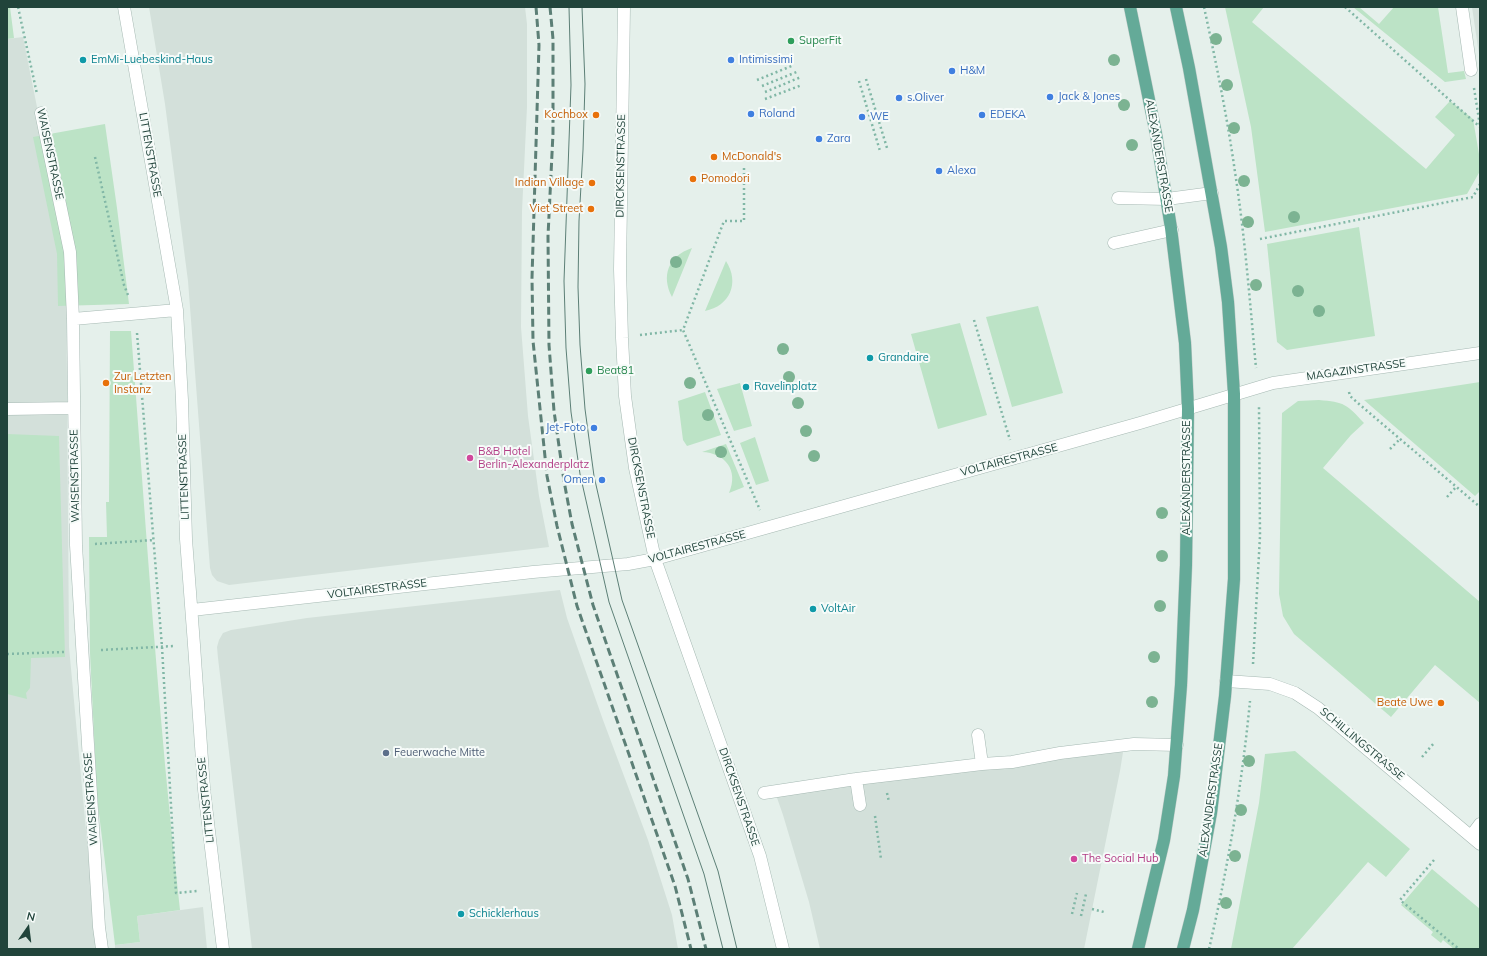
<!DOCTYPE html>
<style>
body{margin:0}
#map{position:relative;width:1487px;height:956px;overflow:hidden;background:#e5f0eb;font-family:Mulish,sans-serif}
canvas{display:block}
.frame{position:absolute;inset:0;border:8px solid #21443b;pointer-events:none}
.north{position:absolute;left:8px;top:908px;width:40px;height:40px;-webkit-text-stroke:3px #f6fbf9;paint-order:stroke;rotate:14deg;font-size:11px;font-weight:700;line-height:16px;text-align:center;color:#21443b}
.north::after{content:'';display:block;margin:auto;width:14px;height:18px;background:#21443b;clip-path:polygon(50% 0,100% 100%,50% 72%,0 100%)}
</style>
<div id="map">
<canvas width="1487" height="956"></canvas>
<div class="frame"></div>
<div class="north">N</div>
</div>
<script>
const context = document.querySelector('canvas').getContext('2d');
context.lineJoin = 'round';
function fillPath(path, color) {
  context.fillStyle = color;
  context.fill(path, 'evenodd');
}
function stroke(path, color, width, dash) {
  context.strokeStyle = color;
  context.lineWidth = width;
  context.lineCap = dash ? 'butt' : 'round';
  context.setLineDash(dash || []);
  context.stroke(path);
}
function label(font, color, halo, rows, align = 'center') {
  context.font = font + ' Mulish,sans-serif';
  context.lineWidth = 4;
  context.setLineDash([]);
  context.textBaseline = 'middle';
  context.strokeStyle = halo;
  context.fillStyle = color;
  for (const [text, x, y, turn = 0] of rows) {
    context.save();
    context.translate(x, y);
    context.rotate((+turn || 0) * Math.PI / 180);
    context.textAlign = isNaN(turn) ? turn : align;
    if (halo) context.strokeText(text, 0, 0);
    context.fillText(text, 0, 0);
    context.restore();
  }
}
fillPath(new Path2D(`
 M149,7H525L527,24V107L522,211L521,327L528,416L539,496L549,547L229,585L217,581L212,575L210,568L188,281L165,104Z
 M1472,7H1480V61Z
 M23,37L66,252L69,647L97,949H7V39Z
 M560,590L567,618L603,720L648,840L672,915L678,949H252L218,658L217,647L219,640L223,633L231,630L307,618Z
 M1124,746L1120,771L1084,949H820L809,902L783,815L775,792Z
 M203,907L207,949H115V945L140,942L137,916Z`), '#d3e0da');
fillPath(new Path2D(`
 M7,7H10L14,38L7,39Z
 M1225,7H1264L1252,22L1426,169L1455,135L1435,117L1450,101L1473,119L1480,160V171L1467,194L1265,232L1251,127Z
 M1353,7H1359L1379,24L1394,7H1438L1448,73L1464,71L1466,79L1445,82Z
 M105,124L117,208L129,304L58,306L57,254L33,137Z
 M1359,227L1375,336L1287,350L1277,342L1267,244Z
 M692,248L672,297C661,276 668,256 692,248Z
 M726,261C740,283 730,306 705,311Z
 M1038,306L1063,393L1012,407L986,317Z
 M960,323L987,415L938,429L911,334Z
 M110,331H131C146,524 158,718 180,910L137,916L140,942L115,945L97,797L90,653L89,537H107L106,502H109Z
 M1480,382V491L1475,496L1364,400Z
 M740,383L752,426L734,431L717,389Z
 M705,392L721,435L687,446L683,440L678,401Z
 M1319,400C1344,402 1347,404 1364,423L1351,435L1323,468L1480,602V703L1435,665L1391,717L1294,634L1283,616L1279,594L1282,413L1298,401Z
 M7,434L59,436L65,657L31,658L30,688L26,693L27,699L7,694Z
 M755,437L769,481L756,485L740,443Z
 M726,444L744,487L729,493C739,470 725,453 702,452Z
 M1295,751L1410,849L1386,877L1368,862L1292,949H1231L1259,803L1265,754Z
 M1432,869L1480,909V949H1454L1443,940L1441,943L1431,935L1433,932L1401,905Z`), '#bce3c6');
const minor = new Path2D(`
 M124,7L177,310L182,400L186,539L194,645L204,789L223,949
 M624,7L620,269L622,338L625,396L635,468L655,559L760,856L783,949
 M1462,7L1471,70
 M41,113L70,252L73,319L76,545L99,927L102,949
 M1118,198L1167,199L1212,193
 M1114,243L1172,230
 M73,319L177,310
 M7,409L74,408
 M192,610L533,572L628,564L655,559L1140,423L1273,383L1480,353
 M1226,681L1270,684L1295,693L1318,708L1480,844
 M978,735L982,764
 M856,779L860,805
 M764,793L856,779L982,764L1012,762L1060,753L1134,744L1177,745
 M1471,836L1480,824`);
const major = new Path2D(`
 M1130,7L1156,134L1171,228L1185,343L1188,409L1186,565L1181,685L1174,776L1164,840L1138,949
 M1176,7L1189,68L1221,247L1228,302L1234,394V579L1225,696L1211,813L1193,910L1183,949`);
stroke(minor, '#a6b9b3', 13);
stroke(major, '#c1cbc8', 13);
stroke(new Path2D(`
 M18,7L37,94
 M1204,7C1216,62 1227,116 1235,172C1245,237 1250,303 1256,368
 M1345,7L1480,127
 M866,79L887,148
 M757,80L794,65
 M859,81L880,151
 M762,86L799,71
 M1474,88L1480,126
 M765,92L801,77
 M765,99L802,85
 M95,157L124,285L128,295
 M744,168V221H724L683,330L760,510
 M1260,239L1473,197L1480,184
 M974,320L1010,440
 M137,333L162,647L176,893L197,891
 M640,335L683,330
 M1349,392L1350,396L1359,404L1480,507
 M1390,449L1400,439
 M1447,497L1456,487
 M95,544L154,540
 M101,650L174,646
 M7,654L64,652
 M1253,664L1260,536L1259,407
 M1422,757L1434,743
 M887,793L889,802
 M875,816L881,859
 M1434,860L1400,900L1459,949
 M1092,909L1104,912
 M1072,914L1077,893
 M1081,916L1086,894
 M1209,949C1228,867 1242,784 1250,701`), '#81b7a6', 2.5, [2, 3]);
stroke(minor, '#fff', 12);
stroke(major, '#64aa98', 12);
stroke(new Path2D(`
 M569,7L571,85L564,281L566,348L571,412L580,474L609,602L704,874L723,949
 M582,7L585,84L583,150L579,221L578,287L580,345L585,409L594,476L622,600L718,871L737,949`), '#5c7f76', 1);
stroke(new Path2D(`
 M536,7L539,45L532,278L533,341L547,476L557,526L577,606L675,886L691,949
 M550,7L553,39V133L548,236L549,345L554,411L564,481L572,524L593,605L688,879L706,949`), '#5c7f76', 3, [8, 4]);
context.fillStyle = '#7cb392';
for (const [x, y] of [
 [1216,39],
 [1114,60],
 [1227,85],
 [1124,105],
 [1234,128],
 [1132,145],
 [1244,181],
 [1294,217],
 [1248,222],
 [676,262],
 [1256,285],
 [1298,291],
 [1319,311],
 [783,349],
 [789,377],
 [690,383],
 [798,403],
 [708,415],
 [806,431],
 [721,452],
 [814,456],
 [1162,513],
 [1162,556],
 [1160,606],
 [1154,657],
 [1152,702],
 [1249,761],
 [1241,810],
 [1235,856],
 [1226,903]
]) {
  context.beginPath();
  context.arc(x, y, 6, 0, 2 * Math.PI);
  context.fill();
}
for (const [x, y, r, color] of [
 [791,41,4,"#2e9e5b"],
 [83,60,4,"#0f9aa8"],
 [731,60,4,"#3f7fe0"],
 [952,71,4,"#3f7fe0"],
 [1050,97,4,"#3f7fe0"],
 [899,98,4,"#3f7fe0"],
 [751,114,4,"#3f7fe0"],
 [596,115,4,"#e8710a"],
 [982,115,4,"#3f7fe0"],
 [862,117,4,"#3f7fe0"],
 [819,139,4,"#3f7fe0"],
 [714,157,4,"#e8710a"],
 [939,171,4,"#3f7fe0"],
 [693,179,4,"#e8710a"],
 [592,183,4,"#e8710a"],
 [591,209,4,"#e8710a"],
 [870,358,4,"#0f9aa8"],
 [589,371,4,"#2e9e5b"],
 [106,383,4,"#e8710a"],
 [746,387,4,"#0f9aa8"],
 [594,428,4,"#3f7fe0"],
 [470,458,4,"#d1479c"],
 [602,480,4,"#3f7fe0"],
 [813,609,4,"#0f9aa8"],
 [1441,703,4,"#e8710a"],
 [386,753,4,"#5c6f8a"],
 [1074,859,4,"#d1479c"],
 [461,914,4,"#0f9aa8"]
]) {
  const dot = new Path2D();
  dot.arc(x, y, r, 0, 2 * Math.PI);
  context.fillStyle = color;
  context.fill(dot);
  stroke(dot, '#f6fbf9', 1.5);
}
label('11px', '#27864d', '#f6fbf9', [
 ["SuperFit",799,41],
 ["Beat81",597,371]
], 'left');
label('11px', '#0d838f', '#f6fbf9', [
 ["EmMi-Luebeskind-Haus",91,60],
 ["Grandaire",878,358],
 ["Ravelinplatz",754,387],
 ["VoltAir",821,609],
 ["Schicklerhaus",469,914]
], 'left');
label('11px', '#366cbe', '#f6fbf9', [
 ["Intimissimi",739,60],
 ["H&M",960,71],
 ["Jack & Jones",1058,97],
 ["s.Oliver",907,98],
 ["Roland",759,114],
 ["EDEKA",990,115],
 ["WE",870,117],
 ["Zara",827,139],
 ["Alexa",947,171],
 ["Jet-Foto",586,428,"right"],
 ["Omen",594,480,"right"]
], 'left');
label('11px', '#c56008', '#f6fbf9', [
 ["Kochbox",588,115],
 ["McDonald's",722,157,"left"],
 ["Pomodori",701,179,"left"],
 ["Indian Village",584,183],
 ["Viet Street",583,209],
 ["Zur Letzten",114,377,"left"],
 ["Instanz",114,390,"left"],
 ["Beate Uwe",1433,703]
], 'right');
label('11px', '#21443b', '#f6fbf9', [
 ["WAISENSTRASSE",50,154,78],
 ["LITTENSTRASSE",150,155,80],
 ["ALEXANDERSTRASSE",1159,156,80],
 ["DIRCKSENSTRASSE",621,166,-89],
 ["MAGAZINSTRASSE",1356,370,-8],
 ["VOLTAIRESTRASSE",1009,460,-15],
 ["WAISENSTRASSE",75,476,-91],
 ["LITTENSTRASSE",184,477,-92],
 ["ALEXANDERSTRASSE",1187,478,-90],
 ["DIRCKSENSTRASSE",641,488,79],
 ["VOLTAIRESTRASSE",697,547,-15],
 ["VOLTAIRESTRASSE",377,589,-7],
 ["SCHILLINGSTRASSE",1362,744,40],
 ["DIRCKSENSTRASSE",739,797,71],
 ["WAISENSTRASSE",91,799,-94],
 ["LITTENSTRASSE",206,800,-96],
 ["ALEXANDERSTRASSE",1211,800,-82]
]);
label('11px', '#b23c85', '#f6fbf9', [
 ["B&B Hotel",478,452],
 ["Berlin-Alexanderplatz",478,465],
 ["The Social Hub",1082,859]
], 'left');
label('11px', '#4e5e75', '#f6fbf9', [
 ["Feuerwache Mitte",394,753]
], 'left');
</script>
